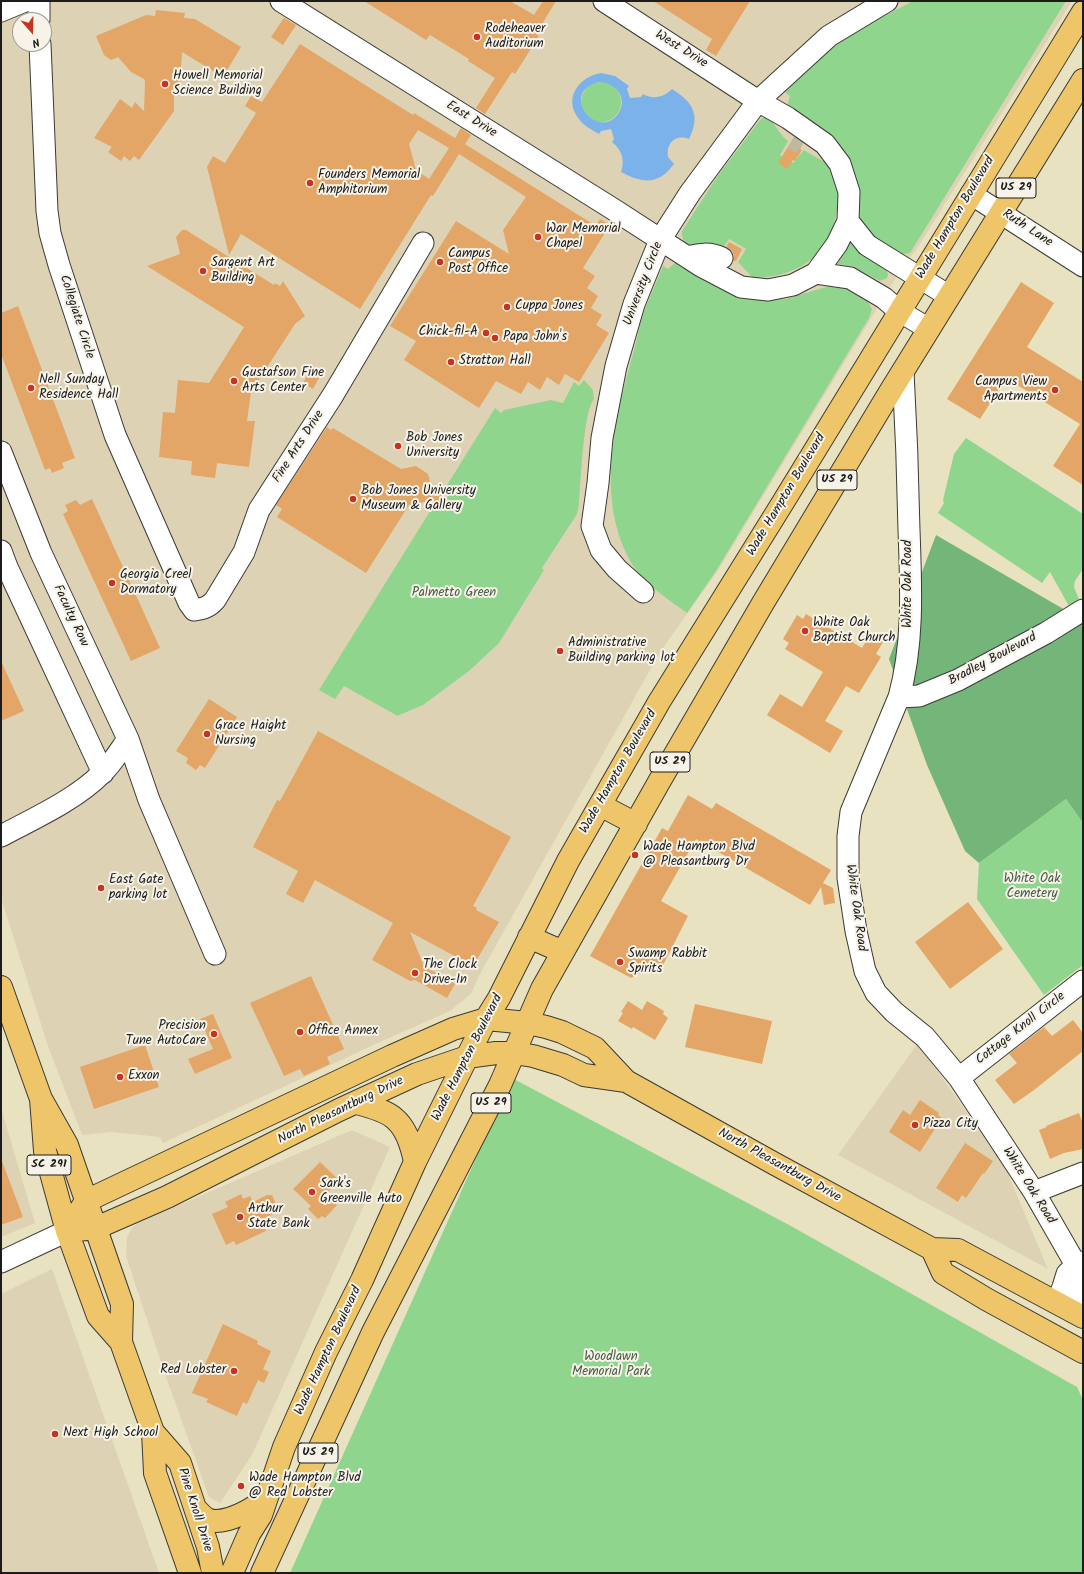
<!DOCTYPE html>
<style>
body{margin:0}
#map{position:relative;width:1084px;height:1574px;overflow:hidden;background:#e8e2c0;font-family:Kalam,sans-serif}
canvas{display:block}
.frame{position:absolute;inset:0;border:2px solid #1c1c1c;pointer-events:none}
.north{position:absolute;left:12px;top:12px;width:40px;height:40px;box-sizing:border-box;background:#f7f3e8;border:1px solid #9f9d96;border-radius:50%;rotate:160deg;font-size:11px;font-weight:700;line-height:16px;text-align:center;color:#1c1c1c}
.north::after{content:'';display:block;margin:auto;width:14px;height:18px;background:#c8321e;clip-path:polygon(50% 0,100% 100%,50% 72%,0 100%)}
</style>
<div id="map">
<canvas width="1084" height="1574"></canvas>
<div class="frame"></div>
<div class="north">N</div>
</div>
<script>
const context = document.querySelector('canvas').getContext('2d');
context.lineJoin = 'round';
function fillPath(path, color) {
  context.fillStyle = color;
  context.fill(path, 'evenodd');
}
function stroke(path, color, width, dash) {
  context.strokeStyle = color;
  context.lineWidth = width;
  context.lineCap = dash ? 'butt' : 'round';
  context.setLineDash(dash || []);
  context.stroke(path);
}
function label(font, color, halo, rows, align = 'center') {
  context.font = font + ' Kalam,sans-serif';
  context.lineWidth = 4;
  context.setLineDash([]);
  context.textBaseline = 'middle';
  context.strokeStyle = halo;
  context.fillStyle = color;
  for (const [text, x, y, turn = 0] of rows) {
    context.save();
    context.translate(x, y);
    context.rotate((+turn || 0) * Math.PI / 180);
    context.textAlign = isNaN(turn) ? turn : align;
    if (halo) context.strokeText(text, 0, 0);
    context.fillText(text, 0, 0);
    context.restore();
  }
}
fillPath(new Path2D(`
 M1,1H1072L916,250L903,266L717,572L660,652L480,974L471,994L450,1011L382,1041L163,1143L160,1137L111,1132L82,1135L48,1046L1,898ZM20,20H44V44H20Z
 M918,1043L1005,1167L1048,1269L838,1155Z
 M1,1108L35,1223L1,1237Z
 M352,1130L390,1147L252,1455L220,1503L209,1497L166,1377L126,1256L127,1237L132,1228L138,1223Z
 M52,1269L159,1573H1V1294Z`), '#ddd3b4');
fillPath(new Path2D(`
 M913,1H1066L910,253L900,255L882,246L861,223L857,213L855,201L787,107L790,96L785,92C801,75 817,59 835,46C857,29 888,14 913,1Z
 M581 102a20 20 0 1 1 40 0a20 20 0 1 1-40 0Z
 M765,117C773,118 779,135 788,141L780,155L793,163L804,150C811,155 823,160 830,166C836,173 838,189 838,198C836,250 804,277 753,278L738,262L746,249L729,239L720,253C705,250 680,252 682,231L717,177L760,120Z
 M846,235L886,268L888,275L887,278L880,281L851,266L833,263Z
 M677,261L765,300L786,299L829,286L846,289L868,302L872,309L869,318L716,571L687,613C665,597 640,581 628,557C597,496 614,423 631,361C636,345 639,327 644,311C650,296 657,281 663,266L668,269Z
 M584,380L593,390L594,399C583,412 581,484 579,504L577,514L542,568L544,570L499,643L469,671L423,705L397,716L396,715L344,686L335,699L319,690L432,508L440,503L443,504L448,496V493L444,490L495,408L501,413L504,410L551,400L563,403L574,382L579,386Z
 M966,438L1083,514V569L1075,581L1074,587L1079,599L1070,608L1050,572L1042,583L938,513L944,503L943,500L954,454Z
 M1066,799L1083,823V965L1044,995L977,899L979,863Z
 M512,1078L791,1226L1077,1387L1083,1400V1573H290Z`), '#90d58e');
fillPath(new Path2D(`
 M936,535L1072,614L1083,604V823L1066,799L979,863L965,851L927,765L889,659Z`), '#74b679');
fillPath(new Path2D(`
 M601,73L615,76L629,86L627,89L630,98L641,97L643,94C654,100 664,97 672,89C693,102 701,115 689,139C675,134 666,143 668,157L674,164C658,186 642,183 621,172C625,160 622,150 612,142L614,139L611,129L601,131L599,134C592,130 584,126 579,119C563,99 578,77 601,73ZM599,82C615,82 629,98 618,114C597,142 558,92 599,82Z`), '#7cb2ea');
fillPath(new Path2D(`
 M364,1H510L534,15L543,1H556L536,34L539,36L515,74L512,72L485,114L476,108L495,78L468,61L469,59L430,35L426,40Z
 M653,1H750L716,56L706,50L712,39Z
 M156,10L185,13L184,18L195,19L241,47L223,77L182,52L179,96H174V111L139,160L134,156L130,161L124,156L121,161L108,152L112,147L94,138L120,99L132,108L135,102L144,111L145,81L144,79L131,72L118,57L111,60L104,55L96,36L146,15L155,16Z
 M284,18L296,25L283,45L271,37Z
 M300,44L413,115L414,113L455,138L461,128L471,135L465,144L596,226L600,219L610,225L583,268L595,276L587,288L598,296L591,308L602,315L596,325L609,333L579,382L565,374L559,385L547,377L540,390L528,382L521,394L496,381L479,408L404,360L416,341L390,326L456,221L509,254L503,230L526,197L459,154L433,196L431,195L360,309L241,234L229,255L207,167L213,156L225,163L256,113L245,106L251,96L262,102ZM418,130L449,148L429,179L416,170L409,144Z
 M794,137L803,143L800,149L802,150L795,161L793,160L787,169L778,163Z
 M182,230H186L274,285L275,283L280,286L283,281L305,316L295,324L251,392L247,421H255L249,467L217,463L215,478L191,475L192,461L159,457L163,412L175,413L178,380L209,383L244,327L147,266L180,254L176,237Z
 M729,242L742,249L736,261H733L734,256L732,251L726,247Z
 M1021,282L1054,303L1027,347L1083,382V485L1053,466L1080,424L1006,378L980,419L947,399Z
 M18,306L75,458L62,463L64,468L52,473L50,468L45,470L1,354V313Z
 M309,372L319,378L313,389L303,383Z
 M327,427L331,430L333,428L401,469L416,466L428,474L432,489L444,497L436,510L424,502L409,505L366,573L277,517L282,509L276,505Z
 M92,499L160,648L131,661L63,514L68,511L65,505L76,500L80,505Z
 M806,614L862,648L870,634L883,642L876,654L881,657L859,693L846,686L825,721L843,731L830,753L767,715L780,694L802,707L823,672L785,649L789,643L783,639L797,615L803,619Z
 M1,661L24,711L1,721Z
 M209,699L237,717L205,768L200,765L196,770L186,763L188,758L176,751Z
 M318,731L511,837L473,906L477,908L476,910L499,922L473,966L410,932L424,966L455,984L447,998L415,980L410,981L372,960L393,923L315,880L303,903L286,894L298,871L253,847L277,800L280,801Z
 M688,795L712,809L716,803L831,870L823,883L833,888L835,903L824,905L821,887L810,905L696,839L661,901L688,916L659,973L650,968L631,978L590,956L662,828L668,831Z
 M968,902L1003,949L950,989L915,942Z
 M311,976L344,1049L327,1057L330,1064L304,1076L300,1069L284,1076L250,1003Z
 M628,1001L642,1010L647,1001L664,1011L663,1014L668,1018L655,1040L633,1027L632,1029L618,1021L623,1013L621,1012Z
 M695,1004L772,1021L762,1064L685,1047Z
 M213,1014L232,1058L195,1074L188,1059L213,1049L200,1019Z
 M1073,1020L1083,1033V1051L1034,1090L1014,1104L995,1080L1017,1063L1009,1054L1044,1027L1052,1036Z
 M145,1045L159,1087L94,1109L80,1067Z
 M920,1100L939,1113L938,1115L942,1118L920,1152L889,1132L903,1110L910,1115Z
 M1079,1113L1083,1124V1149L1064,1153L1050,1159L1039,1130L1047,1127L1046,1126Z
 M965,1143L993,1161L984,1174L983,1173L966,1198L962,1195L958,1202L936,1188Z
 M1,1161H2L23,1217L1,1225Z
 M320,1162L339,1180L326,1194L337,1205L325,1218L322,1216L318,1219L308,1209L311,1206L293,1189Z
 M241,1194L243,1199L250,1196L253,1202L267,1195H272L279,1211L261,1220L266,1231L236,1245L234,1241L226,1245L212,1214L228,1207L225,1202Z
 M223,1324L258,1341L257,1344L271,1351L263,1369L269,1372L264,1383L258,1380L247,1404L243,1402L237,1416L206,1402L208,1399L192,1393Z`), '#e3a666');
stroke(new Path2D(`
 M793,139L802,144`), '#bfba9f', 21, [21, 10]);
const minor = new Path2D(`
 M39,1V20
 M281,1L613,209L701,266L741,287L768,290L793,285L816,273L837,244L848,221L849,192L840,164L825,144L788,118L758,101L604,1
 M1,11L25,1
 M40,44L47,211L50,233L59,265L115,435L189,603L194,610C203,609 209,607 215,600L244,552L259,510L333,395L423,243
 M971,194L1083,266
 M848,221L867,245L949,296
 M687,257C700,254 709,252 722,258
 M816,273L850,278L884,298L899,311L929,329
 M903,371C906,424 908,477 909,530C911,586 914,643 899,697L851,812L848,836V878L856,931L865,971L876,993L894,1012L925,1037L959,1078L1034,1192L1076,1265C1083,1285 1081,1292 1074,1312
 M1,452L41,553L128,739L149,800L215,954
 M1,551L7,567L103,773
 M643,592L617,569L601,550L592,526L598,483L602,438L616,366L634,304L660,240L690,193L758,101L829,36L887,1
 M899,697L919,696L958,680L1046,633L1083,610
 M1,836C33,819 77,799 102,773C112,764 120,750 128,739
 M959,1078L1083,981
 M1034,1192L1083,1173
 M1,1262L67,1231
 M1057,1303L1063,1287L1067,1274L1076,1265L1083,1262`);
const major = new Path2D(`
 M600,805L636,824
 M529,937L563,952
 M1,987L41,1099L67,1145L122,1304L121,1342
 M41,1099L45,1151L67,1231L98,1316L121,1342L153,1432L155,1473L190,1573
 M357,1103C368,1106 387,1111 395,1119C407,1129 412,1147 415,1162
 M67,1231L86,1201L392,1056L453,1029L486,1019L528,1023L546,1027L562,1032L595,1048L626,1081L775,1164L932,1249L958,1250L1083,1317
 M67,1231L96,1228L167,1197L339,1110L417,1074L467,1057L496,1053H514L533,1056L563,1065L584,1075L626,1081
 M932,1249L943,1273L986,1299L1083,1352
 M153,1432L180,1463L208,1547L213,1573
 M195,1508C199,1512 203,1517 207,1519C223,1527 257,1508 267,1496
 M232,1573L249,1534L261,1515L284,1447L326,1352L362,1280L415,1162L486,1019L499,998L568,861L659,702L782,504L1083,12
 M262,1573L373,1332L500,1085L542,989L659,782L763,603L890,392L1083,80`);
stroke(minor, '#3b3a35', 23);
stroke(major, '#3b3a35', 24);
stroke(minor, '#fff', 21);
stroke(major, '#eec569', 22);
for (const [x, y, r, color] of [
 [477,37,4,"#c8321e"],
 [165,84,4,"#c8321e"],
 [310,183,4,"#c8321e"],
 [538,237,4,"#c8321e"],
 [440,262,4,"#c8321e"],
 [203,271,4,"#c8321e"],
 [507,307,4,"#c8321e"],
 [486,333,4,"#c8321e"],
 [495,338,4,"#c8321e"],
 [451,362,4,"#c8321e"],
 [234,381,4,"#c8321e"],
 [31,388,4,"#c8321e"],
 [1055,390,4,"#c8321e"],
 [398,446,4,"#c8321e"],
 [353,499,4,"#c8321e"],
 [112,583,4,"#c8321e"],
 [805,631,4,"#c8321e"],
 [560,651,4,"#c8321e"],
 [207,734,4,"#c8321e"],
 [635,855,4,"#c8321e"],
 [101,888,4,"#c8321e"],
 [620,962,4,"#c8321e"],
 [415,973,4,"#c8321e"],
 [300,1032,4,"#c8321e"],
 [214,1034,4,"#c8321e"],
 [120,1077,4,"#c8321e"],
 [915,1125,4,"#c8321e"],
 [312,1192,4,"#c8321e"],
 [240,1217,4,"#c8321e"],
 [234,1371,4,"#c8321e"],
 [55,1434,4,"#c8321e"],
 [241,1486,4,"#c8321e"]
]) {
  const dot = new Path2D();
  dot.arc(x, y, r, 0, 2 * Math.PI);
  context.fillStyle = color;
  context.fill(dot);
  stroke(dot, '#f7f3e8', 1.5);
}
for (const [x, y, w] of [
 [1016,188,40],
 [837,480,40],
 [670,762,40],
 [491,1103,40],
 [49,1165,44],
 [318,1453,40]
]) {
  const box = new Path2D();
  box.roundRect(x - w / 2, y - 10, w, 20, 3);
  context.fillStyle = '#f7f3e8';
  context.fill(box);
  stroke(box, '#1c1c1c', 1);
}
label('bold 12px', '#1c1c1c', null, [
 ["US 29",1016,188],
 ["US 29",837,480],
 ["US 29",670,762],
 ["US 29",491,1103],
 ["SC 291",49,1165],
 ["US 29",318,1453]
]);
label('13px', '#1c1c1c', '#f7f3e8', [
 ["Rodeheaver",485,30],
 ["Auditorium",485,45],
 ["Howell Memorial",173,77],
 ["Science Building",173,92],
 ["Founders Memorial",318,176],
 ["Amphitorium",318,191],
 ["War Memorial",546,230],
 ["Chapel",546,245],
 ["Campus",448,255],
 ["Post Office",448,270],
 ["Sargent Art",211,264],
 ["Building",211,279],
 ["Cuppa Jones",515,307],
 ["Chick-fil-A",478,333,"right"],
 ["Papa John's",503,338],
 ["Stratton Hall",459,362],
 ["Gustafson Fine",242,374],
 ["Arts Center",242,389],
 ["Nell Sunday",39,381],
 ["Residence Hall",39,396],
 ["Campus View",1047,383,"right"],
 ["Apartments",1047,398,"right"],
 ["Bob Jones",406,439],
 ["University",406,454],
 ["Bob Jones University",361,492],
 ["Museum & Gallery",361,507],
 ["Georgia Creel",120,576],
 ["Dormatory",120,591],
 ["White Oak",813,624],
 ["Baptist Church",813,639],
 ["Administrative",568,644],
 ["Building parking lot",568,659],
 ["Grace Haight",215,727],
 ["Nursing",215,742],
 ["Wade Hampton Blvd",643,848],
 ["@ Pleasantburg Dr",643,863],
 ["East Gate",109,881],
 ["parking lot",109,896],
 ["Swamp Rabbit",628,955],
 ["Spirits",628,970],
 ["The Clock",423,966],
 ["Drive-In",423,981],
 ["Precision",206,1027,"right"],
 ["Tune AutoCare",206,1042,"right"],
 ["Office Annex",308,1032],
 ["Exxon",128,1077],
 ["Pizza City",923,1125],
 ["Sark's",320,1185],
 ["Greenville Auto",320,1200],
 ["Arthur",248,1210],
 ["State Bank",248,1225],
 ["Red Lobster",226,1371,"right"],
 ["Next High School",63,1434],
 ["Wade Hampton Blvd",249,1479],
 ["@ Red Lobster",249,1494]
], 'left');
label('13px', '#1c1c1c', '#f7f3e8', [
 ["West Drive",681,50,32],
 ["East Drive",471,120,32],
 ["Wade Hampton Boulevard",956,218,-59],
 ["Ruth Lane",1027,229,33],
 ["University Circle",644,284,-69],
 ["Collegiate Circle",76,317,72],
 ["Fine Arts Drive",299,447,-57],
 ["Wade Hampton Boulevard",787,495,-59],
 ["White Oak Road",909,584,-90],
 ["Faculty Row",70,616,65],
 ["Bradley Boulevard",993,660,-28],
 ["Wade Hampton Boulevard",619,772,-60],
 ["White Oak Road",855,908,82],
 ["Cottage Knoll Circle",1021,1029,-38],
 ["Wade Hampton Boulevard",468,1058,-63],
 ["North Pleasantburg Drive",341,1111,-26],
 ["North Pleasantburg Drive",779,1166,29],
 ["White Oak Road",1028,1186,58],
 ["Wade Hampton Boulevard",329,1351,-65],
 ["Pine Knoll Drive",194,1510,72]
]);
label('13px', '#455d44', '#f7f3e8', [
 ["Palmetto Green",454,594],
 ["White Oak",1032,880],
 ["Cemetery",1032,895],
 ["Woodlawn",611,1358],
 ["Memorial Park",611,1373]
]);
</script>
